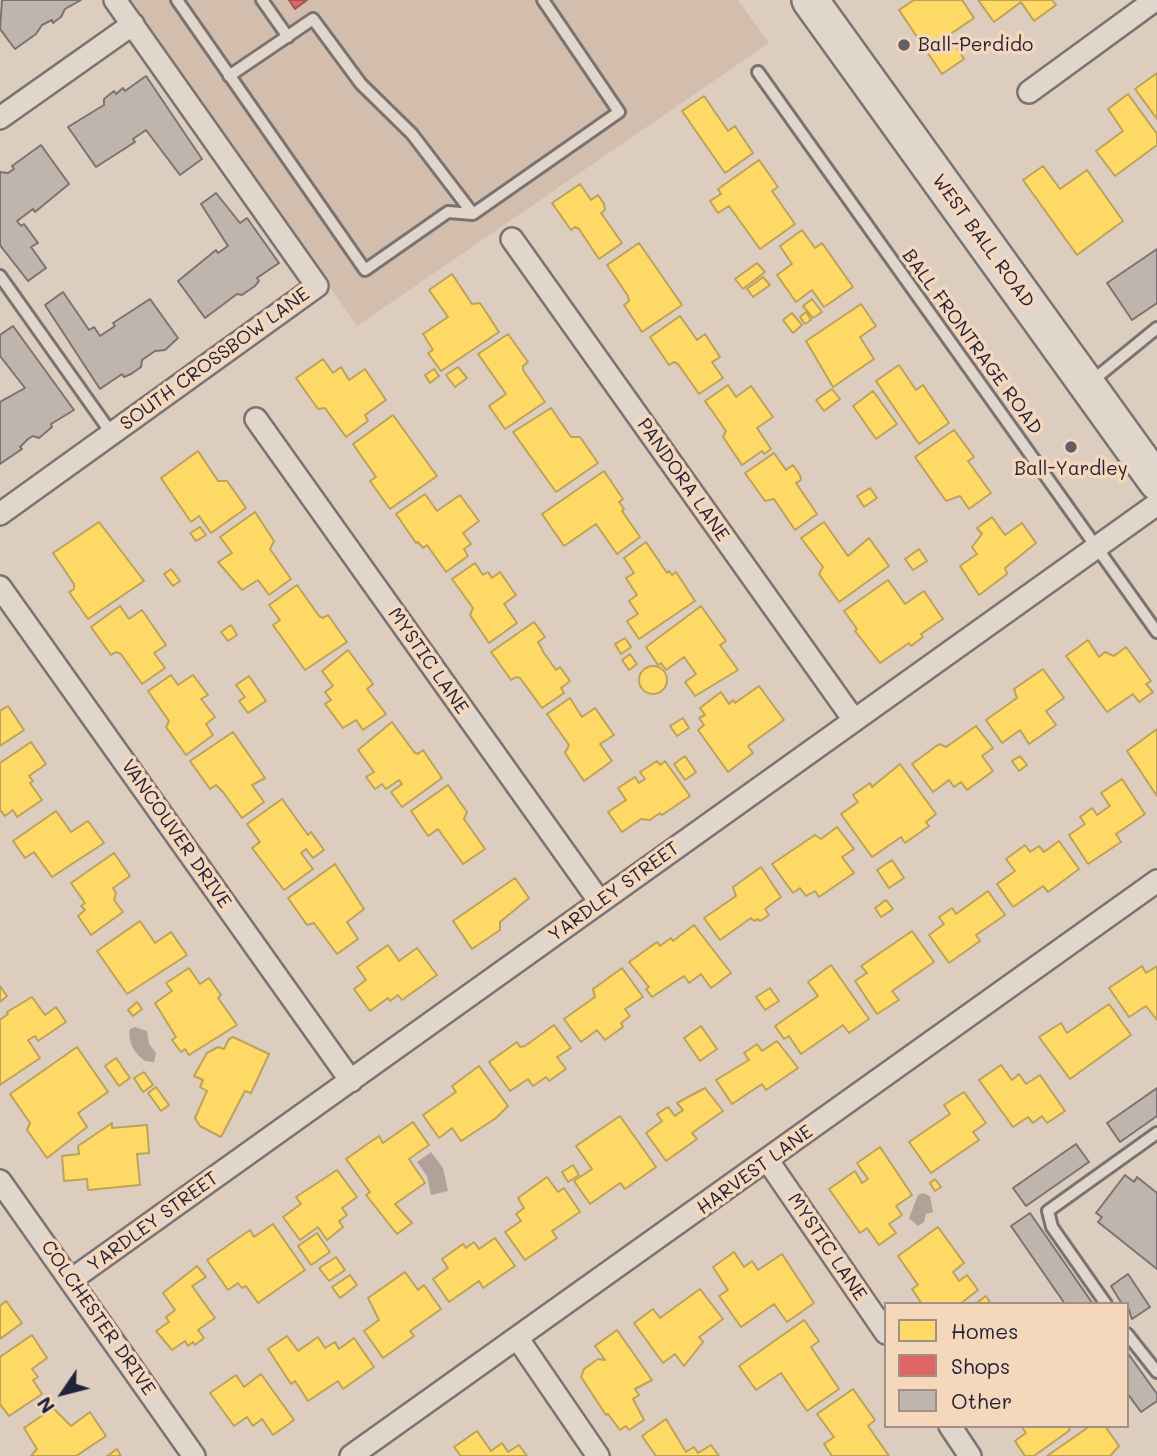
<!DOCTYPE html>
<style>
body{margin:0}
#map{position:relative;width:1157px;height:1456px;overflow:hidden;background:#dccdbf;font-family:Mali,sans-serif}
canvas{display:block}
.legend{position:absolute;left:884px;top:1302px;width:245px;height:126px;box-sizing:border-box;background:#f5d7bb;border:2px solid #a18f88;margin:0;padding:9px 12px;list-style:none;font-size:21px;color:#22223b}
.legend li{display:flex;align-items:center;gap:14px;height:35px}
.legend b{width:35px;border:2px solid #a18f88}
.north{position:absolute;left:28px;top:1358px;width:70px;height:70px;-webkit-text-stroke:5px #f5d7bb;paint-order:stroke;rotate:235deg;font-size:19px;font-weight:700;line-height:28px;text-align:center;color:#22223b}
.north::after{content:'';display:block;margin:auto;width:24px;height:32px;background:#22223b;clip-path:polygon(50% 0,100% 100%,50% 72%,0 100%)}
</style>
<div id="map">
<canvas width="1157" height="1456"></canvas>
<ul class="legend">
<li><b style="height:19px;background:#ffd966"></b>Homes</li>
<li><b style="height:19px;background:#e06666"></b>Shops</li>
<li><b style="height:19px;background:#c0b5ad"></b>Other</li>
</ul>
<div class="north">N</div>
</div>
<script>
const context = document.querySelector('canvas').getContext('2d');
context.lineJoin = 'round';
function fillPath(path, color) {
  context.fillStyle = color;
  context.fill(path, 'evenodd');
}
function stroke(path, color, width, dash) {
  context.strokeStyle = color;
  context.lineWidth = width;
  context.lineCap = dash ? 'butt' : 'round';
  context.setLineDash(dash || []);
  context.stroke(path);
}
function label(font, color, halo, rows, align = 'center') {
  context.font = font + ' Mali,sans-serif';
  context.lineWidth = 7;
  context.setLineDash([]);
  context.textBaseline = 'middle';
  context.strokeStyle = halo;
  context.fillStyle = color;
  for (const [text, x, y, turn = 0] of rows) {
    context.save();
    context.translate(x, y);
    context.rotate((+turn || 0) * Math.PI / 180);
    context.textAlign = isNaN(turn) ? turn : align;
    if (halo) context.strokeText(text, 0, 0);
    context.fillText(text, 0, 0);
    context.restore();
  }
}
fillPath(new Path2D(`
 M131,0H738L769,43L357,326Z`), '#d3beae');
fillPath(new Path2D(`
 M135,1027L147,1031L149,1044L156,1053L154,1062L145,1061C135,1054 127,1041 130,1029Z
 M431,1152L443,1168L448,1191L431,1195L427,1176L417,1162Z
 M923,1193L930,1196L933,1212L926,1214L924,1222L918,1226L909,1218L918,1195Z`), '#b1a198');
const homes = new Path2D(`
 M914,0H962L974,18L949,35L964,59L942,74L899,10Z
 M978,0H1052L1056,5L1034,21L1021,2L994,22Z
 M1157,73V119L1135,89Z
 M1128,94L1157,134V145L1115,176L1096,151L1123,131L1108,109Z
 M704,96L728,131L735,126L753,153L725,173L682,111Z
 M759,160L778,187L772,191L795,224L760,249L729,206L718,213L710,201L721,194L718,189Z
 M1043,166L1060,189L1087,170L1123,221L1077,255L1023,180Z
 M580,184L591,200L598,195L604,204L605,210L601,213L622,243L599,259L579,229L575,227L571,230L552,203Z
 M802,230L815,248L822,243L853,287L824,307L812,290L796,302L777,275L792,264L780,246Z
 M639,243L682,305L642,332L624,305L629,301L628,296L607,265Z
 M757,263L765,272L743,289L735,279Z
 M452,274L472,304L480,303L499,332L441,371L428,353L433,350L423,334L448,317L429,290Z
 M763,277L770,285L753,297L747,289Z
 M812,299L822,312L813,318L803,306Z
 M861,304L876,326L860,337L874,359L833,387L806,341Z
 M806,312L811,320L805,324L800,317Z
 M792,313L802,325L793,333L783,320Z
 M680,316L697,340L705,334L720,357L712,362L723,378L699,394L678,364L674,362L669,365L650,337Z
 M508,334L528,362L523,366V370L545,402L505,429L489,406L506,394L478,354Z
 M323,359L333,373L341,367L349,380L365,369L386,400L365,415L368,421L346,437L325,408L318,409L296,378Z
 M899,365L916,390L923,385L949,423L919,444L876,381Z
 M458,367L467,378L455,387L446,375Z
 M434,369L439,376L430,383L425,375Z
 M728,385L736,397L751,386L773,417L757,428L771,449L764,454L762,451L742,465L723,437L726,431L705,401Z
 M832,389L840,399L824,411L816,400Z
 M873,391L897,424L876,439L853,406Z
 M551,408L571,437H580L598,463L556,492L513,432Z
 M393,415L437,476L390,509L370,481L376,477L353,444Z
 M954,430L974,457L968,461L991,493L969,509L960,496L946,501L915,457Z
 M198,451L218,481H227L246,508L211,533L199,516L191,522L161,478Z
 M774,453L786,470L793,465L800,475L801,480L796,483L817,514L795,530L774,499L765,501L745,473Z
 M604,471L623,499L619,502L624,509L622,511L640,537L617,554L596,524L564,546L542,514Z
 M870,488L877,498L864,507L857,496Z
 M425,494L437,511L460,495L479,521L463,533L471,544L464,549L468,556L446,572L427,545L423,548L418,542L416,543L396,514Z
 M255,512L274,541L270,549L291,579L269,595L258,580L242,590L218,562L232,553L220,537Z
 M992,517L1005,535L1022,523L1036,543L1005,568L1007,574L979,595L960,566L977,554L972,547L982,534L977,528Z
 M99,522L144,581L88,619L69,592L74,589V584L53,553Z
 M824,522L848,556L869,538L889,566L839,602L819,574L823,567L801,538Z
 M200,527L206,535L196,541L190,533Z
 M646,542L667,573L669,571L672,575L676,572L695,601L639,639L627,621L638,614L629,601L637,595L626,578L634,573L624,558Z
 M919,549L927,561L913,570L905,559Z
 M475,563L483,575L488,572L492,578L500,572L516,595L504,604L517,623L489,643L470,615L473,608L452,579Z
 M171,569L180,581L173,586L164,574Z
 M888,580L905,604L924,591L943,619L921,634L923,637L911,646L909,643L880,663L855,631L857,629L844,611Z
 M297,585L319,616L323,618L328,615L347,642L305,670L273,625L280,620L269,605Z
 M120,606L129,619L142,610L166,645L154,653L165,668L142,684L121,654L116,652L111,655L91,627Z
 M701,606L726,641L720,645L738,670L695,696L685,682L696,674L684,657L666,670L661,663L658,665L646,647Z
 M534,622L545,637L538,642L544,653L556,670L560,667L570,681L561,688L564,693L542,708L520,678L516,677L511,680L491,652Z
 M231,625L237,635L228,641L221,632Z
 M625,638L631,647L621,654L615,644Z
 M1088,640L1099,657L1105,652L1114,656L1126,647L1151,681L1146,684L1153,692L1139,702L1133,694L1107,712L1066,656Z
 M348,650L373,684L367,689L386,714L363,730L356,720L343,728L325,704L331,700L325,692L333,686L322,671Z
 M630,654L637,664L629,670L622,660Z
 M639 680a14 14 0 1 1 28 0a14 14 0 1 1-28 0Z
 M1043,669L1064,698L1046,711L1056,725L1029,744L1020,730L1002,743L986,720L1017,698L1014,689Z
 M171,675L178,685L193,675L208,695L201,699L215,717L206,724L213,735L186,755L166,727L169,721L148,691Z
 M249,676L266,701L248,713L239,701L245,697L236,685Z
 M759,686L784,720L748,746L753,753L728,772L698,730L704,725L699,718L705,715L700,708L721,692L729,704L733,700L735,703Z
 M570,698L582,717L595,708L614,735L600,744L612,761L584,781L565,753L569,745L547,714Z
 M8,706L24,730L0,746V711Z
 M683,718L689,728L677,736L670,726Z
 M392,722L414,752L418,754L423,750L442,778L402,807L391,792L402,784L399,780L386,789L382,784L375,789L366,777L374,772L358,750Z
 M976,726L993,748L982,756L993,771L967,790L961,782L954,787L949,780L933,792L912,764L939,744L946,747Z
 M1157,729V796L1127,751Z
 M233,732L265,778L252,785L264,802L242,818L223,792L216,785L210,789L190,761Z
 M31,742L46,764L29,776L33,781L30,783L42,800L17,817L13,810L5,816L0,810V763Z
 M685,756L696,772L685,780L674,764Z
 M1020,756L1027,765L1019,771L1012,761Z
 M657,761L660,765L665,761L690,796L662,815L660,813L650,820L641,819L622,832L608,812L626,800L618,788L635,777L639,783L645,779L640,772Z
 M900,764L936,814L926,822L929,826L905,843L901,837L872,857L841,814L858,802L853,795L870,783L872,787Z
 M1122,779L1145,814L1116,834L1121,842L1088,864L1069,835L1085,824L1080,817L1092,808L1097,815L1110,806L1101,793Z
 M448,785L467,812L464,819L485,849L463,864L438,829L428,836L411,811Z
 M282,799L308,835L311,832L324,850L313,858L306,849L301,853L313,869L284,890L252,848L260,842L247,824Z
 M56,811L71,832L88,821L104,843L52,877L34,852L25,858L13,841Z
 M837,827L854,849L842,857L854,873L819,897L815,891L806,896L800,888L793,893L772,864L815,835L821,839Z
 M1059,841L1079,869L1048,892L1043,886L1013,907L997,884L1015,871L1006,859L1025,845L1030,852L1039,846L1044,852Z
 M114,853L130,876L113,888L116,893L114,900L123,912L91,935L78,916L85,910L81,906L85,903L71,883Z
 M892,860L904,878L889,888L877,870Z
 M335,864L364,909L347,922L358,939L337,954L314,923L307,925L288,898Z
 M761,867L781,897L765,909L769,915L760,921L758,919L754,921L751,918L720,940L704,918L736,896L733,887Z
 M515,878L529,898L500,922V930L472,949L453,921Z
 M988,891L1005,915L976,935L980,941L949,963L929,935L944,924L939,917L952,908L956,914Z
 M886,900L893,909L881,917L875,908Z
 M140,921L155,943L171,932L187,955L127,994L97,951Z
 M694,925L731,973L711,988L701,974L689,983L684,976L652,997L646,989L649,987L629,962L657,942L660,946L671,938L673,941Z
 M912,931L934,962L892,991L899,1000L877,1014L855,981L867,973L861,966Z
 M388,945L399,961L417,948L437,975L402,1000L398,995L390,1001L388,998L370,1011L354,989L366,980L357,967Z
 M831,965L869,1019L849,1033L843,1025L801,1054L789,1036L784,1039L775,1026L818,996L808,982Z
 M1142,966L1146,973L1157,966V1020L1146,1006L1129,1017L1109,988Z
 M189,968L200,984L209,978L221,995L218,998L237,1025L189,1055L185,1049L181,1052L172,1040L176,1037L155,1003L172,991L166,983Z
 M622,968L643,997L625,1009L630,1016L621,1023L623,1027L605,1040L597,1030L581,1042L564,1019L595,997L593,989Z
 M0,986L7,996L0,1002Z
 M770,988L779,1001L765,1010L756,997Z
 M32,997L45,1015L56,1007L66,1022L38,1041L35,1036L28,1040L40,1058L0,1085V1020L8,1014L7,1012Z
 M137,1002L142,1009L133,1016L128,1010Z
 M1109,1004L1131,1035L1070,1079L1039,1037L1061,1023L1067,1033Z
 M554,1025L571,1048L557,1057L566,1069L549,1081L546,1077L533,1086L528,1079L510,1091L489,1062L517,1042L520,1047L525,1046Z
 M701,1026L717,1049L700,1061L684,1038Z
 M233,1037L269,1054L251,1093L245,1091L221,1137L200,1126L195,1118L207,1091L200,1087L203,1080L194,1076L207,1053L218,1047L224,1049L229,1039Z
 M777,1041L798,1068L766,1090L762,1084L732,1104L716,1080L749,1060L744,1053L757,1044L762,1051Z
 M77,1047L108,1092L78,1113L87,1127L47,1158L27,1130L30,1123L10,1094Z
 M116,1058L130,1078L119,1086L105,1066Z
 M1001,1065L1012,1080L1019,1074L1026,1084L1040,1075L1065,1111L1047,1123L1042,1116L1033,1123L1028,1117L1013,1127L979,1080Z
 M479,1066L508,1106L496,1118L461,1141L452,1128L439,1138L423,1115L456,1092L452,1086Z
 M144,1072L153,1085L143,1092L134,1078Z
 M156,1087L169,1105L161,1111L148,1093Z
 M705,1088L723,1111L692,1133L697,1139L666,1161L646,1133L662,1121L657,1114L668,1107L675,1116L683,1110L677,1103Z
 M964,1092L986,1123L973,1132L979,1140L931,1173L909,1142L950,1114L944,1105Z
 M620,1116L656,1167L625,1189L620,1183L590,1204L574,1181L592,1169L576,1146Z
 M413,1122L429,1145L409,1159L425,1183L395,1204L412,1223L397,1234L366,1195L370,1192L346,1159L379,1136L383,1143Z
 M112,1123V1128L147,1125L149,1153L137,1154L140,1185L88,1190L87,1179L64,1181L62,1156L79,1154L78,1146Z
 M880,1147L912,1195L896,1206L902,1215L889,1224L896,1233L879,1245L867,1228L860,1233L829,1189L855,1171L862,1183L868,1179L857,1163Z
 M573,1165L579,1175L568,1182L562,1172Z
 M337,1170L357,1197L342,1208L347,1215L339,1221L343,1227L327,1240L318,1227L300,1240L283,1217L301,1204L296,1197Z
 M547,1177L558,1192L564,1188L580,1212L552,1231L557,1238L525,1260L505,1232L521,1221L516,1214L524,1208L518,1198Z
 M935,1179L941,1187L935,1191L930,1183Z
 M273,1224L305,1270L258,1303L246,1286L242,1288L238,1283L228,1290L207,1260L250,1230L254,1237Z
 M938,1227L964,1263L953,1272L959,1281L967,1275L978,1290L960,1304H922L912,1289L918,1285L898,1256Z
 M317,1233L330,1252L311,1265L298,1246Z
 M495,1238L515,1266L483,1288L479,1281L449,1302L433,1279L448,1268L442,1259L463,1244L466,1248L474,1242L479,1249Z
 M734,1252L744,1267L752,1261L758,1270L782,1254L814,1303L787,1322L774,1304L741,1327L719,1296L728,1290L713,1267Z
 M336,1257L345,1270L329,1281L319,1268Z
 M197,1266L206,1277L192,1286L215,1318L198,1330L204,1338L195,1345L193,1342L188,1346L185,1341L172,1350L156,1331L169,1322L166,1317L175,1310L163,1293Z
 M405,1272L418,1290L424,1285L441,1309L410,1331L414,1336L383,1358L364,1331L379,1320L368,1298Z
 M350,1275L357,1285L340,1298L332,1287Z
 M700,1289L723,1319L699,1337L703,1342L684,1366L675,1354L663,1363L634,1323L653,1309L660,1318Z
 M986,1296L991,1304H975Z
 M6,1301L22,1323L0,1339V1306Z
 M804,1320L819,1341L811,1347L839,1389L807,1411L781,1373L756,1390L739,1366Z
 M617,1330L652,1380L635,1389L639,1395L633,1399L644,1420L629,1430L626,1426L620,1430L608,1414L606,1415L581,1377L584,1369L598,1359L605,1360L595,1346Z
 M32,1335L47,1358L32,1369L38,1377L33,1380L42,1394L9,1416L0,1404V1357Z
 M287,1336L298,1351L318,1337L325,1348L335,1342L339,1349L354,1338L374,1367L343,1389L338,1381L308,1401L295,1381L291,1384L268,1349Z
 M261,1374L294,1420L273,1435L262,1419L253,1426L247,1417L234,1426L210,1393L236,1375L244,1387Z
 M853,1389L875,1420L868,1426L889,1456H832L824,1444L834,1437L817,1414Z
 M53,1408L71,1426L90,1412L106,1436L76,1456H31L37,1449L24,1428Z
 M666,1419L686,1452L694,1447L698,1453L711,1445L719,1456H656L642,1436Z
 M1021,1426H1067L1070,1430L1034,1456H1025L1015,1441L1026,1433Z
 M1090,1426H1105L1119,1446L1110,1456H1047Z
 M477,1431L491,1451L502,1443L508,1452L519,1445L527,1456H461L454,1447Z
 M117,1449L121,1456H107Z`);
fillPath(homes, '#ffd966');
stroke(homes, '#bda259', 2);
const shops = new Path2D(`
 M289,0H307L295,9Z`);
fillPath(shops, '#e06666');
stroke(shops, '#a75259', 2);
const building = new Path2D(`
 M2,0H81L65,9L61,17L53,23L52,20L42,25L36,34L15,49L0,29Z
 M146,76L202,159L180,175L146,130L133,139L135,142L96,167L68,127L104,105V99L114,91L116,94L123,88L125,91Z
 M41,145L69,184L35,212L33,209L17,221L21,226L24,224L38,243L31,247L46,268L28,281L0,245V172L8,173L14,169L12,166Z
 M216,193L240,223L247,218L279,263L257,278L259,281L255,286L242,295L237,294L205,318L178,281L216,250L218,253L228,246L201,204Z
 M1157,249V303L1132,320L1107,283Z
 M63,292L89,330L94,327L100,336L115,326L113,323L150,299L178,338L165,350L155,351L142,360L141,367L131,374L124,377L122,374L100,389L45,305Z
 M13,326L74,410L51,424L52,427L39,438L33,436L28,439L20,447L22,449L0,464V402L25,388L0,356V335Z
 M1157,1088V1116L1120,1142L1107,1123Z
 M1076,1144L1089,1162L1026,1206L1013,1188Z
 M1125,1175L1134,1182L1137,1177L1157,1193V1269L1098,1222L1102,1217L1096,1213Z
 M1030,1213L1093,1304H1065L1011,1226Z
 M1128,1274L1150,1307L1132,1319L1127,1304H1122L1111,1286Z
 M1127,1352L1157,1394V1401L1141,1412L1127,1393Z`);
fillPath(building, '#c0b5ad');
stroke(building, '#7a7372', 2);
const service = new Path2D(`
 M177,0L365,270L448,212L473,214L619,112L543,0
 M262,0L288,37
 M758,72L1157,632
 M229,76L313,19L361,84L412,134L473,214
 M0,276L112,434
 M1092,381L1157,328
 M1106,1304L1052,1227L1048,1211L1157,1133
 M1127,1334L1157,1372`);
const minor = new Path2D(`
 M1029,92L1155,0
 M0,118L133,24
 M512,239L854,720
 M256,419L600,902
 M0,514L317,286L115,0
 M0,587L351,1081
 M768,1161L886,1333
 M0,1181L194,1456
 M71,1280L1157,504
 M518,1339L598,1456
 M950,1426L970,1456
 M351,1456L1157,881`);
const primary = new Path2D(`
 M810,0L1157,482`);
stroke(service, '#7a7372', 16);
stroke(minor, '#7a7372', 26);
stroke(primary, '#7a7372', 40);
stroke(service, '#e1d6cc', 10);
stroke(minor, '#e1d6cc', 21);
stroke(primary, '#e1d6cc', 35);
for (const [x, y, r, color] of [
 [904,45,7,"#635e69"],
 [1071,447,7,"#635e69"]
]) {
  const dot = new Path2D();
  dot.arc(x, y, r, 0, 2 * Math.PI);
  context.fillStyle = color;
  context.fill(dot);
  stroke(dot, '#f5d7bb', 2.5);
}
label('19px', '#22223b', '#f5d7bb', [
 ["Ball-Perdido",918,45],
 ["Ball-Yardley",1071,469,"center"]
], 'left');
label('19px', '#22223b', '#f5d7bb', [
 ["WEST BALL ROAD",983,241,54],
 ["BALL FRONTRAGE ROAD",972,342,54],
 ["SOUTH CROSSBOW LANE",215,359,-36],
 ["PANDORA LANE",683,480,55],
 ["MYSTIC LANE",428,661,55],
 ["VANCOUVER DRIVE",176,834,55],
 ["YARDLEY STREET",614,892,-36],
 ["HARVEST LANE",755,1170,-36],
 ["YARDLEY STREET",153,1222,-36],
 ["MYSTIC LANE",827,1247,56],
 ["COLCHESTER DRIVE",98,1318,55]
]);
</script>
